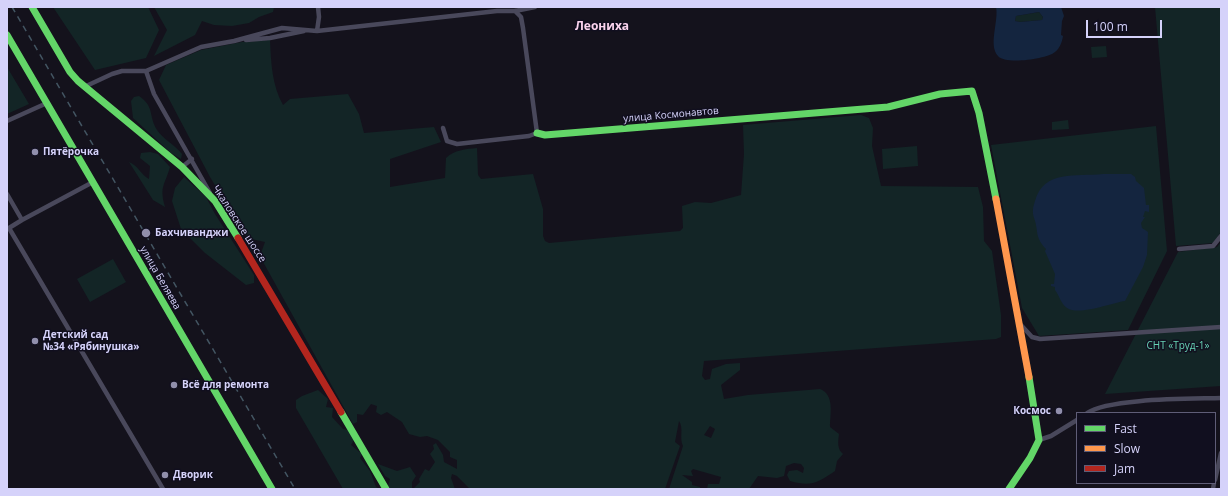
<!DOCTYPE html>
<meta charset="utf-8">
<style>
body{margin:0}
#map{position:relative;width:1228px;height:496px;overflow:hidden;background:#14121c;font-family:"Open Sans",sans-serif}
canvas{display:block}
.frame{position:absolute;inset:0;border:8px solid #d5d2fa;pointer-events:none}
.legend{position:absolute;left:1076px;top:412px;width:140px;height:72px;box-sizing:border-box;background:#110f1f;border:1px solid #5f5d77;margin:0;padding:5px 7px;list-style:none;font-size:12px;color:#d5d2fa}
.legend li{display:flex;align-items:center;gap:8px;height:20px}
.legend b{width:20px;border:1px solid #5f5d77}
.scale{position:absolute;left:1086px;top:20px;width:76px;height:18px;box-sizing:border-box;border:2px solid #d5d2fa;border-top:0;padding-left:5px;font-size:12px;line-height:14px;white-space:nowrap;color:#d5d2fa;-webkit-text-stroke:3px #110f1f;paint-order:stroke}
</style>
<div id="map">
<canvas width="1228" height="496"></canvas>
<div class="frame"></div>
<ul class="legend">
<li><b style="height:5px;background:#63d668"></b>Fast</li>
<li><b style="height:5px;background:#ff974d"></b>Slow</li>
<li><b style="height:5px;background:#b3261e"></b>Jam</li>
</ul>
<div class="scale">100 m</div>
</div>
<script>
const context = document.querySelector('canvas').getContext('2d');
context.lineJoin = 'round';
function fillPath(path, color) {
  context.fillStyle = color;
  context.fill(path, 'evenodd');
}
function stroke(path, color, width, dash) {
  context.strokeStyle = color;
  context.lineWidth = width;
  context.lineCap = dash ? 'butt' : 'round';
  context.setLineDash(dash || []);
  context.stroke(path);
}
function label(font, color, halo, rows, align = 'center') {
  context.font = font + ' "Open Sans",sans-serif';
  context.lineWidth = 3;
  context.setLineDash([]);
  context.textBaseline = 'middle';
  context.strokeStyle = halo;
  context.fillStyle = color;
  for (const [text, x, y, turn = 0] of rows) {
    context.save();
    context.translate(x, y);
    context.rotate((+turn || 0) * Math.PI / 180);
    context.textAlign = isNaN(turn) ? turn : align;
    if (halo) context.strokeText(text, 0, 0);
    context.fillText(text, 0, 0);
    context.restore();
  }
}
fillPath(new Path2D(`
 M53,7H148L159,30L146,58L95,70Z
 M154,7H274L273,12L259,17L249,23L232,26L214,25L202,21L195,35L154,56L167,30Z
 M1155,7H1221V232L1213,243L1176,246Z
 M1039,12L1043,17L1042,20L1020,22L1015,21L1016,16Z
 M270,40C271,63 272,85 283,105L290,99L348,94L359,114L364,133L434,127L441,142L390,159V187L445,178L446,158C454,150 466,149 477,148L478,175L481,179L533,174L543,209V236L545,241L549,243L680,231L683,228L682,206L695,202L711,203L741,195L744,154L743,125L861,115L869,118L873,128L872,146L881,186L978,187L983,207L984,241L992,251L1001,315V337L996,339L704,361L702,376L705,380L710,379L712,369L726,364L740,363V370L721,385L724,399L748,395L820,389C835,395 830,414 830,427L839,434C838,442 837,449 843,454L837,461L835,471C817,483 811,487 790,481L787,475L789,471L797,470L803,473L804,468L801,464L794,463L786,466L784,476L777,478L758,476L749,489H707L708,484H719L721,477L693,469L691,471L693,476L682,475L692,482V485L700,487V489H669L683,446C679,438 684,428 679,421L675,442L680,446L665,489H470L457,476L452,474L451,478L455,489H413L420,482L419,479L425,469L429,471L435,462L430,454L434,449L433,445L436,443L443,455L444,462L457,469V460L450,457V452L438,440L427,436L420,437L409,434L402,422L387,412L381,415L376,412L377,406L371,404L363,415L357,414V422L353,424L262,260L261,253L265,242L247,238L210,177L159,80L166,65L201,50L242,42ZM710,426L715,429L711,438L704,435Z
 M1106,46L1107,57L1092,58L1091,47Z
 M7,67L29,104L7,114Z
 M139,96C155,107 148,115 157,130C163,139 175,145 182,154L181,159L171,153L133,118L131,101L134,97Z
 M1068,120L1069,129L1052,130V122Z
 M1156,126L1167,251L1128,330L1039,336L1022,308L991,145Z
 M917,146L918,166L883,169L882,149Z
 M150,152L158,154L170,167C165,185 159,186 165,207L153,200L129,162C139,166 140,174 149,179L150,166L140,158L141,153Z
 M184,177L206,197L215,214L254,275V283L246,285L205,253L181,229L172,201L175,188Z
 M1221,242V386L1105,394L1178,252L1217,247Z
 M113,259L126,282L90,302L77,279Z
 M318,390L328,399L326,407L333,408L332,417L343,429L348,430L354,440L351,445L362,454L360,458L370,471L376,487L380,489H343L296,408V400L302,396Z
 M378,464L397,471L410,467L416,476L412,482V489H390L388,486L390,479L385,476Z`), '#132526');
fillPath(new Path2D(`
 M996,7H1061L1064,16L1062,21L1061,35L1063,36C1062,42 1060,48 1055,52C1047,59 1005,65 998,56C988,45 999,21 996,7ZM1039,12L1043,17L1042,20L1020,22L1015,21L1016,16Z
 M1103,174H1131L1135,177L1136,181L1144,188L1146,205H1149V212L1145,211L1143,217H1145L1141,223L1142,228L1148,232L1147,255L1143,267L1125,301C1111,303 1079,316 1067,308C1061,304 1059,295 1055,290V287L1051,286V284H1054L1055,274L1045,251L1046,249C1034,236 1039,231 1034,218C1032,211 1033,207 1035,201C1044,169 1076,177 1103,174Z`), '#14253f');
stroke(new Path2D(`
 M515,11L535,7
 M317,31L319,17L318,7
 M246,40L270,38L304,31
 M146,71L154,94L210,193
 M84,87L112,74L122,71H146L201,47L234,41L282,28L317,31L497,11H515
 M7,121L47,103
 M443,128L447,141L457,144L529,136L537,133L523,28L521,17L515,11
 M182,167L192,159
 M7,194L22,220L9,228L163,489
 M22,220L93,182
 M1179,249L1213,246L1221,236
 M1021,325L1032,337L1040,339L1221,327
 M1087,413C1109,398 1191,399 1221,398
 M1039,440L1051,436L1077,420
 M1215,480L1221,453
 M1213,489L1214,483`), '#49485b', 4.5);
stroke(new Path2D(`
 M32,7L70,72L78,81L182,167L215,201L238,238
 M7,35L272,489
 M537,133L545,135L888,107L940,94L972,91L979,113L996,199
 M341,412L386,489
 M1009,489L1030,458L1039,440L1029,377`), '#63d668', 7);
stroke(new Path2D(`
 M996,199L1029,377`), '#ff974d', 7);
stroke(new Path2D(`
 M238,238L341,412`), '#b3261e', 7);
stroke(new Path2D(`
 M12,7L295,489`), '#435562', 1.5, [6, 5]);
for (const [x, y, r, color] of [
 [35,152,4,"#918fac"],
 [146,233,5,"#918fac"],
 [35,341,4,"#918fac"],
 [174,385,4,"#918fac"],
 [1059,411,4,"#918fac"],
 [165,475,4,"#918fac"]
]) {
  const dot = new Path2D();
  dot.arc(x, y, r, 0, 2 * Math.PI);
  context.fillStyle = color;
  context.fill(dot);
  stroke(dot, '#110f1f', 1.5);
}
label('10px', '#d5d2fa', '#110f1f', [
 ["улица Космонавтов",671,115,-5],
 ["Чкаловское шоссе",239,224,57],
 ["улица Беляева",160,278,60]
]);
label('bold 10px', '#d5d2fa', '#110f1f', [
 ["Пятёрочка",43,152],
 ["Бахчиванджи",155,233],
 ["Детский сад",43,335],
 ["№34 «Рябинушка»",43,347],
 ["Всё для ремонта",182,385],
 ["Космос",1051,411,"right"],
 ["Дворик",173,475]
], 'left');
label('10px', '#66d2b5', '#110f1f', [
 ["СНТ «Труд-1»",1178,346]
]);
label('bold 12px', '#fad3ed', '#110f1f', [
 ["Леониха",602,27]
]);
</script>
